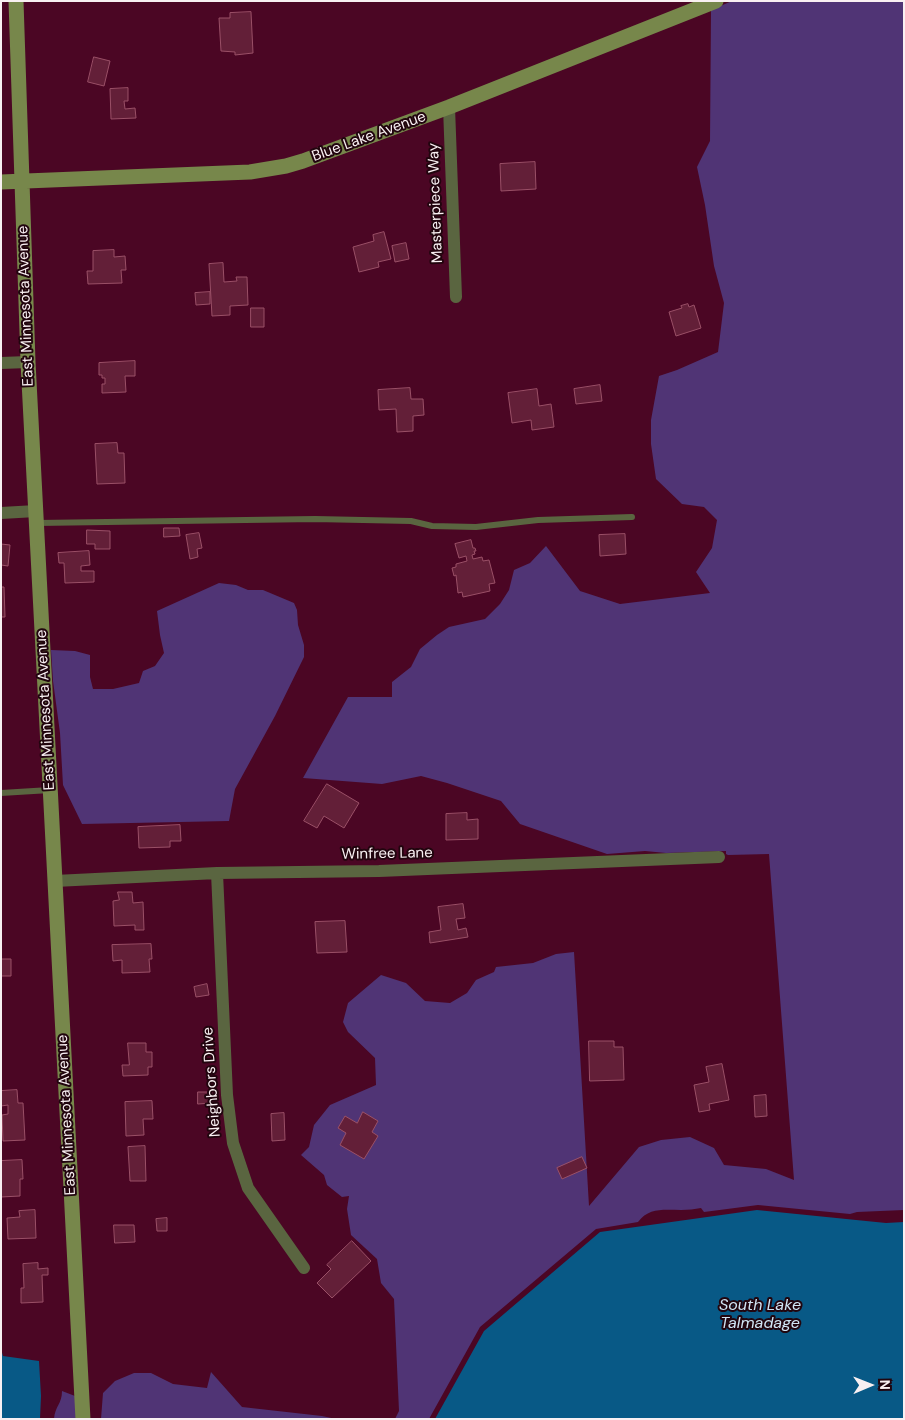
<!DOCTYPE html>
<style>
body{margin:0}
#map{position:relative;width:905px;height:1420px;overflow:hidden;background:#4b0624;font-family:"DM Sans",sans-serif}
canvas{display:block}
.frame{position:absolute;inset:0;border:2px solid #f9f0f2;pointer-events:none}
.north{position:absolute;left:845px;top:1360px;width:50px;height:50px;-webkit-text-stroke:4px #21050e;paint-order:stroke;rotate:89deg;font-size:14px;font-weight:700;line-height:20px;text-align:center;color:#f9f0f2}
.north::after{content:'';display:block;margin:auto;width:18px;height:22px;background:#f9f0f2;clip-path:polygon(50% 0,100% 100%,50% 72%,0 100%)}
</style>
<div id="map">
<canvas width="905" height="1420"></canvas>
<div class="frame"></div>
<div class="north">N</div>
</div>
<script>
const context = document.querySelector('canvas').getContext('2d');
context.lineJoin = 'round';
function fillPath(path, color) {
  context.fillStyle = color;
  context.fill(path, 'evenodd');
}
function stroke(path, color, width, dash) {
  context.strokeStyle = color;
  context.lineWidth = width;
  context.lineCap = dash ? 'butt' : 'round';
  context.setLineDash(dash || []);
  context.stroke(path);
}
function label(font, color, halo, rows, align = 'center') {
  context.font = font + ' "DM Sans",sans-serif';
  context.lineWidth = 4;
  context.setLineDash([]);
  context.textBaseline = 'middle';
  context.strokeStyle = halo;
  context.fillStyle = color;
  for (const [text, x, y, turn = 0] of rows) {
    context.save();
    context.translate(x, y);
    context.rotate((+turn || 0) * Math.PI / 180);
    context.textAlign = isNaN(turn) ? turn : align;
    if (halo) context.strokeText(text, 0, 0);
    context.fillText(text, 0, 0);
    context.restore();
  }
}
fillPath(new Path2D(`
 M732,1H904V1210L857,1212L850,1214L758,1205L704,1212L701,1208C695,1209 688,1210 681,1210C665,1210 649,1207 638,1222L596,1229L480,1327L429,1419H395L399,1411L394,1299L381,1283L377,1259L351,1235L347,1209L349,1196L342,1197L327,1185L324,1175L301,1155L309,1147L314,1125L330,1105L376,1085L375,1058L348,1032L343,1022L348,1003L381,975L406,983L425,1001L450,1003L467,993L476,980L494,972L496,967L533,963L556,954L574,952L589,1206L639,1147L661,1140L690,1137L714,1148L724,1165L766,1169L794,1180L769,854L728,855L726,854V851L666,853L645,851L607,854L520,824L501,801L447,783L421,776L382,784L303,778L348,697H392V682L411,667L420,649L437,635L449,627L485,619L500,604L509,590L514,570L530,563L546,546L580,591L620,604L710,593L696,572L712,548L717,520L704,507L682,504L656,479L651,444V420L659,376L677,370L718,352L724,303L714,266L705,205L697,167L710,141L711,10Z
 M219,583L236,585L248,590H263L294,603L297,610L298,625L304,645V657L275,716L235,789L229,821L82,824L63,785L60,733L53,681L51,650L75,651L90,655V677L93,689H113L139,683L143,671L155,666L164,653L160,635L157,611Z
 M211,1372L242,1407L322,1416L336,1419H101L103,1393L115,1381L134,1373H151L173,1384L207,1388Z
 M62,1391L75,1396L77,1419H54C55,1406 62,1404 62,1391Z`), '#503475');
fillPath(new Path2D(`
 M757,1210L886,1223L904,1222V1419H435L484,1331L600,1232Z
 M1,1349L3,1356L39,1361L41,1396L40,1419H1Z`), '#085986');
const building = new Path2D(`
 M251,12L253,53L235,55V52L221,51L219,18H230V13Z
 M94,57L110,61L104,86L88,82Z
 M128,88V101H124L125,109L135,108L136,118L111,119L110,89Z
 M535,162L536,189L501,191L500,164Z
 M384,232L391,259L378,262L379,267L359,272L353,247L374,241L373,235Z
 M406,243L409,259L395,262L392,246Z
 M114,250V257L125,256L126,270H121L122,283L88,284L87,271H93V251Z
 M223,263L224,282L237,281L236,277H247L248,305L230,306V315L212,316L209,264Z
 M210,292V304L196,305L195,293Z
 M688,304L689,307L694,305L701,328L676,336L669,312L682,308L681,306Z
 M251,308H264V327H251Z
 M135,361V376H125L126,392L102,393V384H105V378H102V375H99V363Z
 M600,385L602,401L576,404L574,389Z
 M410,388L411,399H423L424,415L413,416V431L397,432L396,409L379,410L378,390Z
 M537,389L539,406L551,404L554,427L532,430L531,420L512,423L508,393Z
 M117,443L118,453H124L125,483L97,484L95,444Z
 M164,528H179L180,536L164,537Z
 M87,530L110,531V549H95V544H87Z
 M199,533L202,548L197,549L198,557L190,559L186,535Z
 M625,534L626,554L600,556L599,535Z
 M471,540L473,548H475L476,551H474L475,554L472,555L473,559L482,557L483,561L489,560L495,583L489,584L490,591L463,597L462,592L458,593L456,575L454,576L452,568L456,567V564L467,561L466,556L459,558L455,544Z
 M1,544L10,545L8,566L1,565Z
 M89,551L90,565L81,566V571H94V582L65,583L64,563H59L58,553Z
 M1,587H4L5,617H1Z
 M327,784L359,803L344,828L324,816L317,828L304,821Z
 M467,813V820L478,819V839L446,840V814Z
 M180,825L181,841H170V847L139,848L138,827Z
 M118,892H132L133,903L143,902L144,930H135V925L114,926L113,901L119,900Z
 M463,904L465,918L456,919L458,930L466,928L468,937L430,943L429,932L441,930L438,907Z
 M345,921L347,952L317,953L315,922Z
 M151,944L152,959H149L150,972L122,973V960L113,961L112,945Z
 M1,959H11V976H1Z
 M207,984L209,995L196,997L194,987Z
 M589,1041H614V1047H623L624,1080L590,1081Z
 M128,1043H146V1052H152V1067H148V1075L123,1076L122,1065H129Z
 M722,1064L729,1100L709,1104L710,1110L699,1112L694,1085L709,1082L706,1067Z
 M17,1090L18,1103H23L25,1140L3,1141L2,1115L8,1114V1105L1,1106V1091Z
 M198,1092H212V1103L198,1104Z
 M766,1095L767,1116L755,1117L754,1096Z
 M152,1101L153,1119H143L144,1135L126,1136L125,1102Z
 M363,1112L378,1121L372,1132L378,1136L364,1159L340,1145L346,1133L338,1128L345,1116L357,1123Z
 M284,1113L285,1140L272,1141L271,1114Z
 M145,1146L146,1181H130L128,1147Z
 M582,1157L587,1168L562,1179L557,1168Z
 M22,1160L23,1179H20V1196L1,1197V1161Z
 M35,1210L36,1238L8,1239L7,1218L20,1217L19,1211Z
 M167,1218V1231H157L156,1219Z
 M114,1225H134L135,1242L115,1243Z
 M352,1241L371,1261L332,1298L317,1283L331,1269L327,1265Z
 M38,1263V1269L48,1268V1275H42L43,1302L21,1303V1288H24L23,1264Z`);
fillPath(building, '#631f38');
stroke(building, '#9a5067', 1);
stroke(new Path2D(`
 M37,523L315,519L411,521L432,526L476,527L538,520L632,517
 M1,793L50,790`), '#5a6540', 6);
stroke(new Path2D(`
 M449,107L456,297
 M1,363L28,362
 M1,513L36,511
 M217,873L227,1095L233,1143L248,1188L304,1268
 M55,881L217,873L379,871L719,857`), '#5a6540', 12);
stroke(new Path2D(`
 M16,1L28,362L83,1419
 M1,182L250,172L286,166L303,161L449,107L716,1`), '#77874b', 15);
label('15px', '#f9f0f2', '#21050e', [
 ["Blue Lake Avenue",369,137,-20],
 ["Masterpiece Way",436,203,-92],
 ["East Minnesota Avenue",26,306,-92],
 ["East Minnesota Avenue",46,710,-93],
 ["Winfree Lane",387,854,-1],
 ["Neighbors Drive",212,1082,-94],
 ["East Minnesota Avenue",67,1115,-93]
]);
label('italic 16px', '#d0e5f5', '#21050e', [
 ["South Lake",760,1306],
 ["Talmadage",760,1324]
]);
</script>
